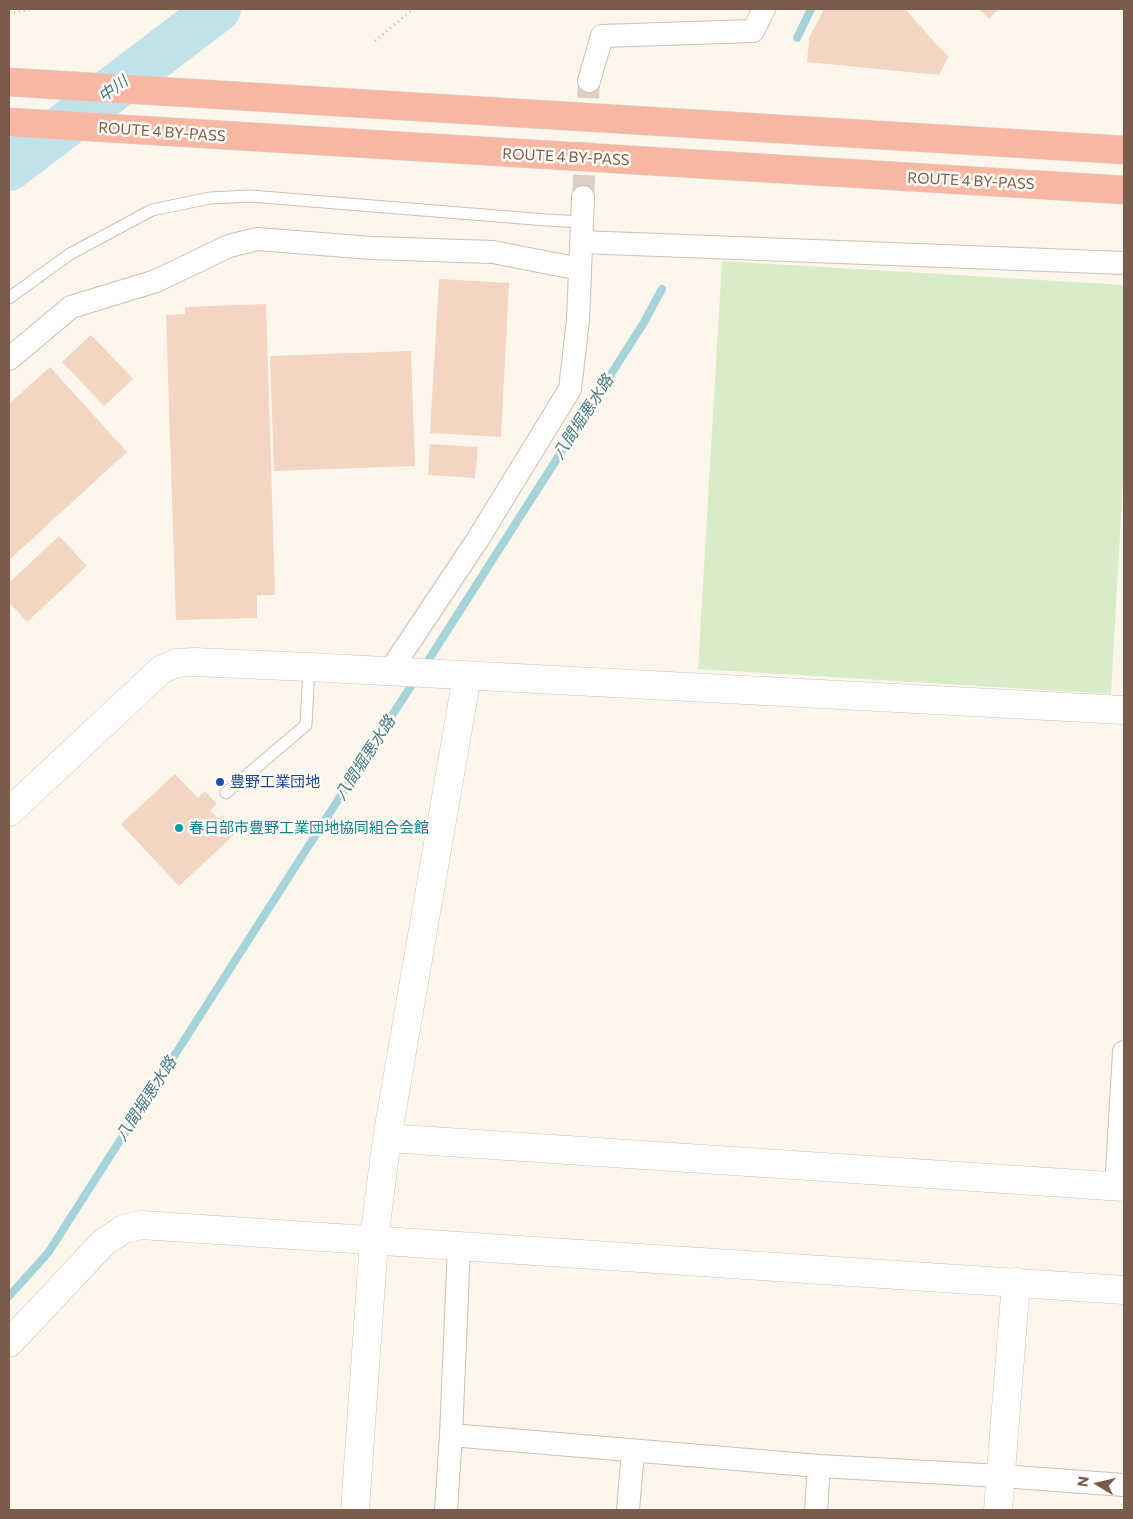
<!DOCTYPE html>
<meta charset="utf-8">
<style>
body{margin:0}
#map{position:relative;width:1133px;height:1519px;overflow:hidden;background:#fdf6ec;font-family:Commissioner,sans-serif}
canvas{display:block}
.frame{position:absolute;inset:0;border:10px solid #7a5c4d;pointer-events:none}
.north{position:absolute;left:1073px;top:1459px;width:50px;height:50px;-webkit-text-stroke:4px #fffaf3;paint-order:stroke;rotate:279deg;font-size:14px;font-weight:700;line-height:20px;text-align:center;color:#7a5c4d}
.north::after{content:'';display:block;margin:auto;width:18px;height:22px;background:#7a5c4d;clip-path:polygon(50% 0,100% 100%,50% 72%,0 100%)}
</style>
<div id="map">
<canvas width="1133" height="1519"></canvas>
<div class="frame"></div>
<div class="north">N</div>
</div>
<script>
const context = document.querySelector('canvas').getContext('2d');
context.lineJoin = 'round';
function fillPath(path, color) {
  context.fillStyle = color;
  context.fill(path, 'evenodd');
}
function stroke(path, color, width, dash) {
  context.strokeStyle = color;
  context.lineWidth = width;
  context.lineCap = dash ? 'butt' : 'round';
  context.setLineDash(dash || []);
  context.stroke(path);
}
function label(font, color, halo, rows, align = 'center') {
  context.font = font + ' Commissioner,"Noto Sans JP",sans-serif';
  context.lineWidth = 5;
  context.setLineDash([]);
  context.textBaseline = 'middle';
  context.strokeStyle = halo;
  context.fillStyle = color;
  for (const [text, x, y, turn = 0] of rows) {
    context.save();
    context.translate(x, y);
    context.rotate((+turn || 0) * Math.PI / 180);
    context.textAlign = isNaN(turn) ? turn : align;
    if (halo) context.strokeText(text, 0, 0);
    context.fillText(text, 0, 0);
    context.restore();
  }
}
fillPath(new Path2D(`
 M722,261L1124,285V464L1111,694L698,669Z`), '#d8ecc9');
stroke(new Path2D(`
 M797,38L811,9
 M424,667L643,324L662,289
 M9,1296L48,1253L416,678`), '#a5d3da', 8);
stroke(new Path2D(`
 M9,168L218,9`), '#bfe3e8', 46);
fillPath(new Path2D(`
 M824,9H905L948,57L939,75L807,62L809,38Z
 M979,9H999L989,19Z
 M439,279L509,283L501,437L430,433Z
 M266,304L275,595H257V618L176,620L166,315L185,314V307Z
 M91,335L133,379L104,406L62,362Z
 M411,351L415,466L274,471L270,356Z
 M50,367L127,452L9,560V404Z
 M430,444L478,447L475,478L428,475Z
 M59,536L87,566L27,622L9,602V583Z
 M175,774L198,798L205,791L217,804L210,810L218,819L223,815L238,831L179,886L121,824Z`), '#f3d5c3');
stroke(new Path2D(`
 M583,197L589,81`), '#dcd0c4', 22, [22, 11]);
const lane = new Path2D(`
 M9,298L70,254L152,210L210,198L250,196L546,220L582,222
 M226,793L306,725L309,667`);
const street = new Path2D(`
 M589,81L602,36L753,31L764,9
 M581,242L1124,263
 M9,359L71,307L156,281L229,246L257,239L372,248L493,252L580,269
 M390,671L478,539L570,389L578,320L583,197
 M1116,1187L1124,1052
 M451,1435L819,1466L1001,1476L1124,1485
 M446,1510L451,1435L459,1246
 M628,1510L633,1451
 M816,1510L819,1466`);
const secondary = new Path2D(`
 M9,812L162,669L177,663L194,662L309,667L1124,710
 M387,1138L1124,1187
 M9,1343L104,1242L124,1229L141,1225L1124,1290
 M355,1510L374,1240L387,1138L467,676
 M998,1510L1016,1282`);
const highway = new Path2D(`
 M9,82L1124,150
 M9,122L1124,190`);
stroke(lane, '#d1beb0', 13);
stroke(street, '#d1beb0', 24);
stroke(secondary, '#d6c0b0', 29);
stroke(highway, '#dad1cd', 29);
stroke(new Path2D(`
 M9,14L30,9
 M375,41L413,9`), '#d9b8a5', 3, [1, 4]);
stroke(lane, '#fff', 11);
stroke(street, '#fff', 22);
stroke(secondary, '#fff', 28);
stroke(highway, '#f7b7a3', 28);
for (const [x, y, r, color] of [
 [220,782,5,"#1a4fb4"],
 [179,828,5,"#0f9aa8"]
]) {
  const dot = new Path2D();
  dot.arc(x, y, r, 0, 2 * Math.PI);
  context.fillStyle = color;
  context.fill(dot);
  stroke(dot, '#fffaf3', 2);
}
label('15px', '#7a5c4d', '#fffaf3', [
 ["ROUTE 4 BY-PASS",162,132,4],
 ["ROUTE 4 BY-PASS",566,157,3],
 ["ROUTE 4 BY-PASS",971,181,3]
]);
label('15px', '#164399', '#fffaf3', [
 ["豊野工業団地",230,782]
], 'left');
label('15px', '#0d838f', '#fffaf3', [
 ["春日部市豊野工業団地協同組合会館",189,828]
], 'left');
label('italic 16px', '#437c86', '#fffaf3', [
 ["中川",113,89,-37],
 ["八間堀悪水路",583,417,-57],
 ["八間堀悪水路",365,758,-57],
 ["八間堀悪水路",146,1099,-57]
]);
</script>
